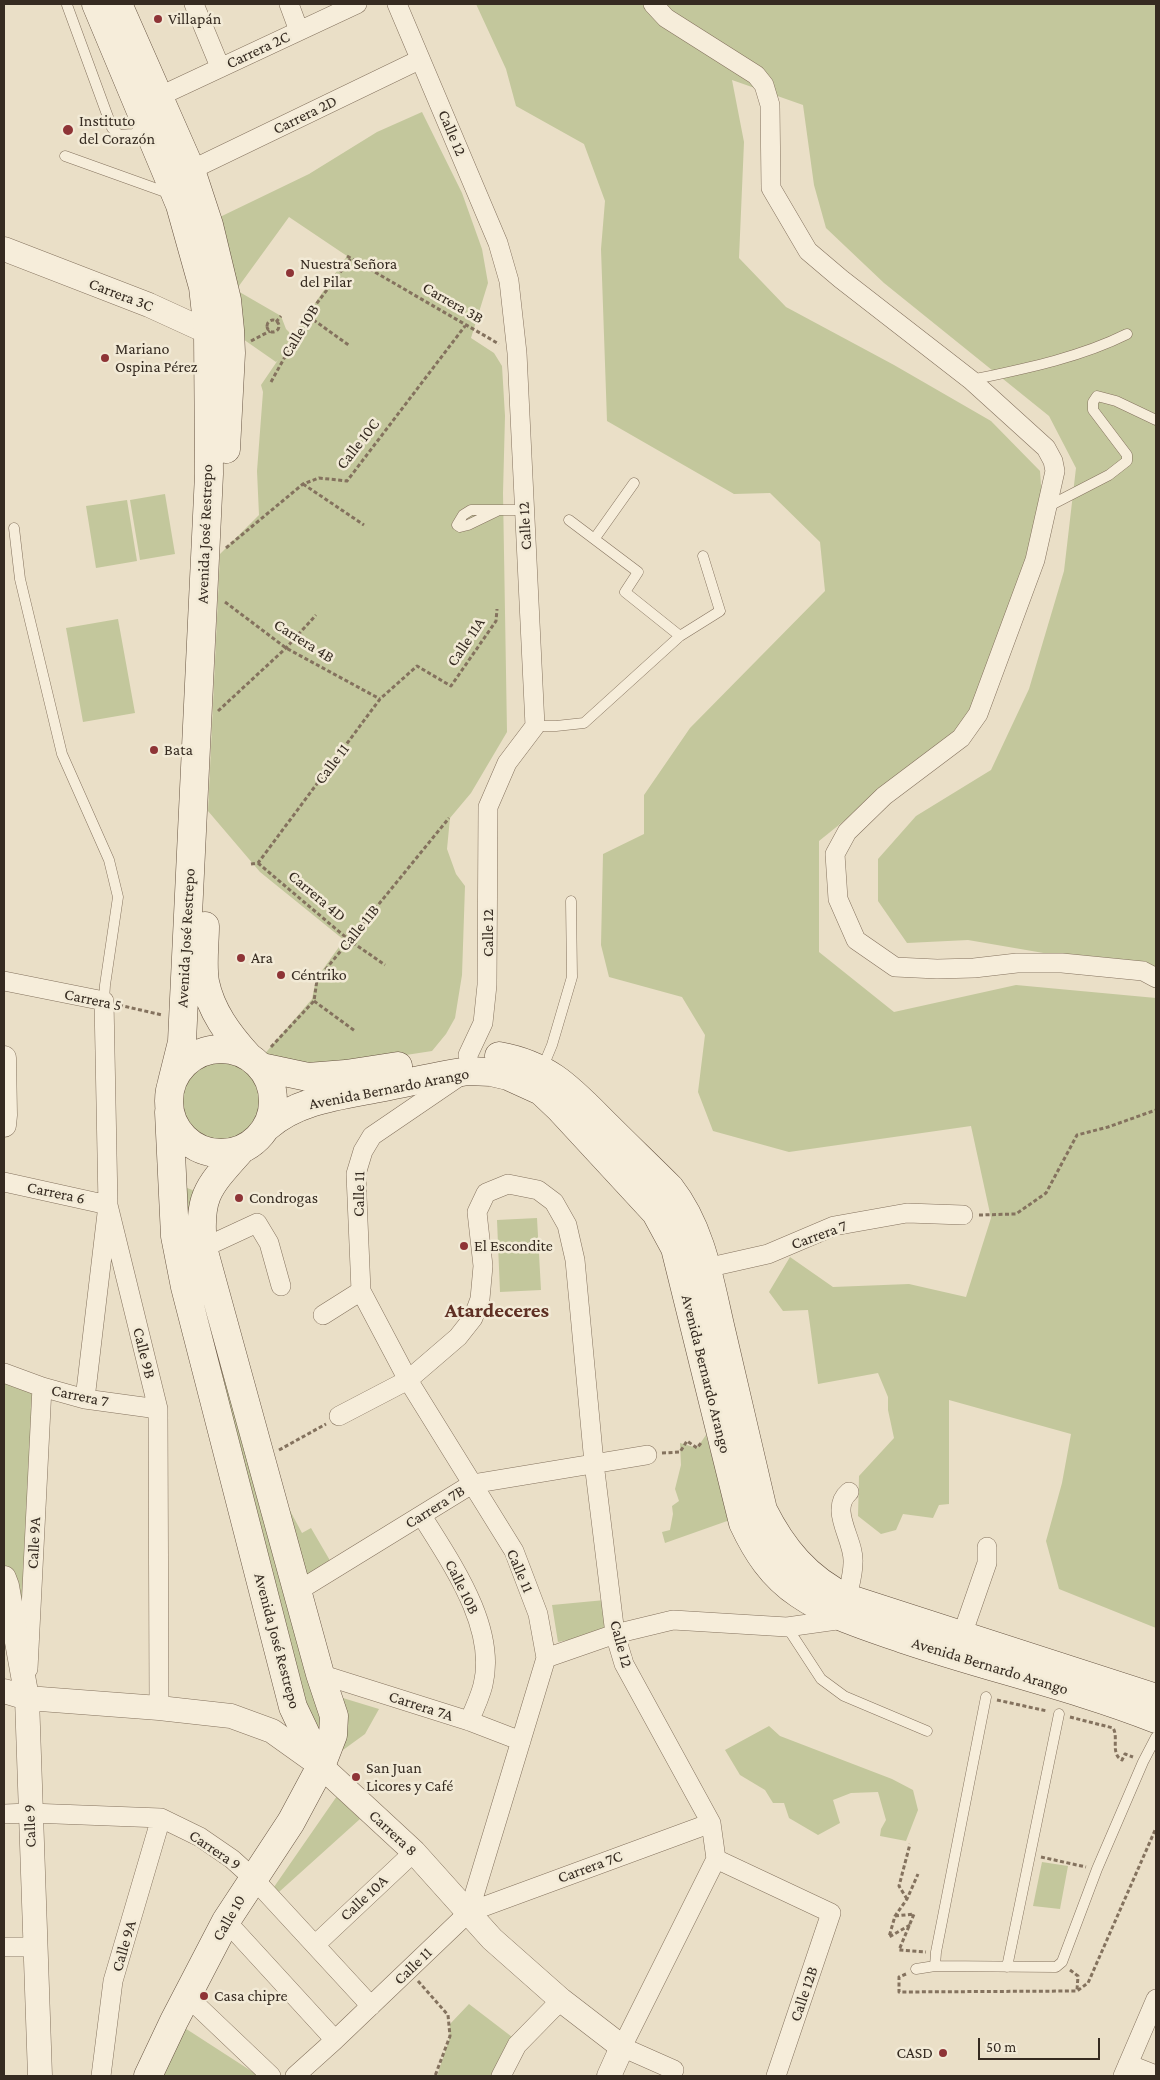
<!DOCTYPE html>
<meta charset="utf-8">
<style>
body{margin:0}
#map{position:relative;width:1160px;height:2080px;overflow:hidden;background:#eadfc7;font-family:"Crimson Pro",serif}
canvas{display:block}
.frame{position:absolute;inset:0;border:5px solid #362b21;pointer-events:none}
.scale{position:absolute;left:978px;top:2038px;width:122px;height:22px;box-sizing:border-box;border:2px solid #362b21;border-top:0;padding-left:6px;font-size:15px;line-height:18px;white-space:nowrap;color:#362b21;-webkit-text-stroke:4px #f2ead6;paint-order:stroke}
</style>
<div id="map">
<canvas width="1160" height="2080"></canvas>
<div class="frame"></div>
<div class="scale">50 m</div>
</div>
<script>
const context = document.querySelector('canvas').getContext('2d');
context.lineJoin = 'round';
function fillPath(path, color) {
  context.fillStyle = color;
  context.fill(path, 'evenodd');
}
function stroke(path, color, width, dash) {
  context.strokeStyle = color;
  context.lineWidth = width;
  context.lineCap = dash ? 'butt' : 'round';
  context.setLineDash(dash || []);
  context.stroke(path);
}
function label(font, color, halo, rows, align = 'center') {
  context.font = font + ' "Crimson Pro",serif';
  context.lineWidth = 5;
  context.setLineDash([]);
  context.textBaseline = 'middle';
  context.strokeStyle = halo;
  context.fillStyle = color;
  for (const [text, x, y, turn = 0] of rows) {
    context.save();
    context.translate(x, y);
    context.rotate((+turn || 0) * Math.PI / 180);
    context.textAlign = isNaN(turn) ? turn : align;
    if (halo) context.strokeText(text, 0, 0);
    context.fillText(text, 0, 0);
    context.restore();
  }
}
fillPath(new Path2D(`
 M476,4H1156V977L1061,956L968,940L907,943L878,901V859L916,816L991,770L1029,689L1064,571L1076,468L1049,416L884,283L826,228L814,185L803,105L732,80L744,142L739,258L786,307L894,365L991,421L1040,471L1042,499L1020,583L973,717L819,841V952L894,1012L1016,985L1156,998V1628L1059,1589L1046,1541L1062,1483L1071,1434L949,1400V1504L939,1505L933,1518L903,1514L896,1530L881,1534L858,1516L859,1476L894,1438L888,1410V1397L878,1373L818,1384L808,1310L783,1311L769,1292L790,1257L833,1287L909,1284L966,1297L991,1218L971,1126L789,1152L713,1131L698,1092L705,1035L682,997L609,977L601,945L603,854L644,834V795L690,728L825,591L820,542L770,493L734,494L607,421L601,249L605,201L584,144L516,106L506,69Z
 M422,112L462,193L482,249L488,283L471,338L494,353L502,366L505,416L503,493L507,732L471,793L450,818L447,849L456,874L465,886L462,975L455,1018L446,1034L432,1051L380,1059L341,1067L262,1057L312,999L316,979L344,940L260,872L208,811L220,554L259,515L257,471L263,392L261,385L278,360L276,362L230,330L195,229L309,174L377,132ZM289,217L347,256L293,336L286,329L281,316L236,290Z
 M165,494L175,554L140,560L130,500Z
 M127,500L137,561L96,568L86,506Z
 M118,619L135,713L83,722L66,628Z
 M181 1102a40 40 0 1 1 80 0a40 40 0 1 1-80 0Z
 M182,1186L195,1191L333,1695L379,1709L365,1734L321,1766L318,1749L194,1285Z
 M537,1218L541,1290L500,1292L497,1220Z
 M4,1373L42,1387L27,1698L4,1578Z
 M706,1435L730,1520L665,1543L662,1532L670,1530L673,1514L672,1506L679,1501L675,1489L681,1465L680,1443L697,1448Z
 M287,1505L302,1533L311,1528L332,1564L304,1581Z
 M605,1600L609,1632L558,1642L552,1605Z
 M769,1726L780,1736L892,1779L913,1790L918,1810L906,1841L880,1836L881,1829L886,1820L878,1792L851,1793L833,1800L840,1823L818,1835L789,1818L784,1803H773L765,1790L740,1775L725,1750Z
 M337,1796L360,1819L279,1892L274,1887Z
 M1042,1862L1068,1866L1060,1909L1033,1906Z
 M469,2004L516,2040L498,2076H437L449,2040L450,2024Z
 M174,2021L259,2076H148Z`), '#c3c79c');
const service = new Path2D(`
 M67,5L112,128L119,135L133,134L148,129
 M65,156L171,194
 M971,380C1023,369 1079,358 1127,334
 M1047,507L1109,475L1127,461V455L1093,410V402L1097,396L1116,401L1156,420
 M497,511L468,525L460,527L457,525L463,515L471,510H524
 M569,520L638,572L625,592L680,636
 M14,528L20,579L62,754L109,860L118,897L105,985L104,1001
 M595,538L634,483
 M535,726H556L584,723L680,636L720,611L703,556
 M542,1069L552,1045L572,977L571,901
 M787,1627L821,1679L844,1696L927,1731
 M935,1966L936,1952L986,1697
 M1007,1967L1059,1714
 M916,1969L935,1966L1056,1967L1062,1962L1097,1869L1143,1762L1156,1737`);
const minor = new Path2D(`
 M194,4L220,67
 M289,4L299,31
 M397,4L498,243L509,281L517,353L535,726L507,763L488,807L487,985L483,1023L468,1055
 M653,4L666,18L756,75L764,85L770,105L771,188L808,251L841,279L971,380L1046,448L1053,461L1055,471L1035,560L978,714L961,738L884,796L847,832L835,854L838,899L856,940L895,967L937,969L974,968L1017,963H1062L1143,971L1156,978
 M158,97L357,4
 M191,170L419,60
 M4,981L104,1001L108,1205L158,1409L159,1708
 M4,1182L108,1205L85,1399
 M203,1248L257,1223L269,1243L281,1286
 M706,1268L768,1254L834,1226L907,1213L963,1215
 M323,1315L361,1291
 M4,1373L42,1387L85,1399L158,1409
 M339,1416L408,1380L458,1337L473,1318L480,1299L483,1266L477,1212L486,1193L508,1184L538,1190L554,1202L567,1225L575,1260L594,1463L615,1634L624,1664L711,1823L716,1859L622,2047L674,2070
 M422,1516C451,1563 497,1627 483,1685C480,1697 474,1710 469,1721
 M298,1591L472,1484L647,1455
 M847,1598C849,1587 853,1575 853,1563C855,1540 828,1510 849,1492
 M962,1635L987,1563V1547
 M546,1658L615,1634L673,1620L787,1627L844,1619
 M28,1669L42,1387
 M320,1674L469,1721L521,1741
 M4,1814L30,1813L161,1818L200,1837L232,1859L253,1878L371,2006
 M716,1859L831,1913L776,2076
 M469,1912L711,1823
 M226,1921L335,2040
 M315,1945L414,1852
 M4,1947H35
 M188,1997L271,2076
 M1128,2064L1156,2075
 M101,2076L113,1981L161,1818
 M295,2076L335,2040L469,1912L546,1658L538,1614L514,1551L408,1380L361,1291L356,1174L363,1151L372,1136L460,1076
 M501,2076L517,2045L561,2000
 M1123,2076L1156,1999`);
const tertiary = new Path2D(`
 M4,249L149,305L208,332L219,342
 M4,1058L5,1115L4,1125
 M4,1578L7,1586L27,1698L40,2076
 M4,1691L27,1698L159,1708L231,1716L272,1731L321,1766L414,1852L492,1939L561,2000L622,2047L609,2076`);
const secondary = new Path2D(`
 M96,4L180,205L203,287L208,332L209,474L183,1020L182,1042L172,1082
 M118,4L191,170L209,225L227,300L230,330L231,353L226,449
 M205,926C205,944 202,964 205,982C211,1011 228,1034 248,1056
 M169 1101a52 52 0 1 1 104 0a52 52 0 1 1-104 0Z
 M499,1056C550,1065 572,1091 607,1126C628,1147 649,1167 670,1188C703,1230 710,1284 722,1334C736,1393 749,1451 763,1510C782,1548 807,1579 847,1598L1156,1698
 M261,1067L308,1077L346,1074L398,1066
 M169,1112L175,1236L185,1287L293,1707L321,1766
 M267,1127C296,1101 337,1096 374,1089C405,1083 436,1076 468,1071L491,1072L508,1076L541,1091L559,1108L656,1213L675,1248L743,1523C756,1551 772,1576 799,1594C831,1616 869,1627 906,1640C989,1668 1075,1687 1156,1719
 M148,2076L174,2021L226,1921L291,1822L321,1766L333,1735L334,1716L320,1674L203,1248C198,1196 207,1188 241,1150`);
stroke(service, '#84725e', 11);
stroke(minor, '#84725e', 20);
stroke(tertiary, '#84725e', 25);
stroke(secondary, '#665341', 29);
stroke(new Path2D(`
 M347,256L499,344
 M308,316L350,346
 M267 326a6 6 0 1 1 12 0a6 6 0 1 1-12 0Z
 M276,322L281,316
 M251,341L270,331
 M271,382L308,315L351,258
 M303,484L364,525
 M226,548L303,484L319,478L347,481L465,326
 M225,602L286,648L380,699
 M218,711L286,648L316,615
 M258,863L349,940L385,965
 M251,864L258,863L380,699L417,666L451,686L496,621L497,609
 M314,1001L355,1031
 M119,1005L162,1015
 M271,1047L314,1001L317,980L449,818
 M979,1215L1016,1214L1046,1193L1077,1135L1108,1127L1156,1110
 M279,1450L326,1424
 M662,1453L680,1452L687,1441L697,1448L701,1443
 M997,1700L1047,1711
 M1070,1717L1113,1728C1119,1737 1110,1754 1122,1760L1125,1754L1133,1757
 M1041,1857L1086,1867
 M907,1899L899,1886L910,1844
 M895,1916L914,1914L899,1950L926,1952
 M910,1925L889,1937L895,1916L907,1899L918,1874
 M1070,1970L1078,1976L1077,1990
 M906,1974L899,1977V1992L1077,1991L1088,1983L1156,1828
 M418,1981L448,2015L450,2036L435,2076`), '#84725e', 3, [4, 2.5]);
stroke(service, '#f6edda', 10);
stroke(minor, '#f6edda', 19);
stroke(tertiary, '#f6edda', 24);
stroke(secondary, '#f6edda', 28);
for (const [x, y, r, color] of [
 [158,19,5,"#8e3436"],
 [68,130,6,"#8e3436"],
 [290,273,5,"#8e3436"],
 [105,358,5,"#8e3436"],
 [154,750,5,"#8e3436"],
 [241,958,5,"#8e3436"],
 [281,975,5,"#8e3436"],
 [239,1198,5,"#8e3436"],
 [464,1246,5,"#8e3436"],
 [356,1777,5,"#8e3436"],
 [204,1996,5,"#8e3436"],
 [943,2053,5,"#8e3436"]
]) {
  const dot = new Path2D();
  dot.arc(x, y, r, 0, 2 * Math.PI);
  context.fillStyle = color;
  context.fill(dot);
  stroke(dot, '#f2ead6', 2);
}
label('16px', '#362b21', '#f2ead6', [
 ["Villapán",168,19],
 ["Instituto",79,121],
 ["del Corazón",79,139],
 ["Nuestra Señora",300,264],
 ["del Pilar",300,282],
 ["Mariano",115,349],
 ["Ospina Pérez",115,367],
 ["Bata",164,750],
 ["Ara",251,958],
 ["Céntriko",291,975],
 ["Condrogas",249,1198],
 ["El Escondite",474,1246],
 ["San Juan",366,1768],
 ["Licores y Café",366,1786],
 ["Casa chipre",214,1996],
 ["CASD",933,2053,"right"]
], 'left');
label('16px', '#362b21', '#f2ead6', [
 ["Carrera 2C",258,50,-25],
 ["Carrera 2D",305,115,-26],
 ["Calle 12",452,133,67],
 ["Carrera 3C",121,295,21],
 ["Carrera 3B",453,303,30],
 ["Calle 10B",300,331,-59],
 ["Calle 10C",358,444,-52],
 ["Calle 12",525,526,-93],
 ["Avenida José Restrepo",205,534,-88],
 ["Carrera 4B",304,641,32],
 ["Calle 11A",466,642,-56],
 ["Calle 11",332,764,-53],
 ["Carrera 4D",317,896,40],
 ["Calle 11B",359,928,-51],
 ["Calle 12",488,933,-90],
 ["Avenida José Restrepo",186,938,-87],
 ["Carrera 5",93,1000,12],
 ["Avenida Bernardo Arango",389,1089,-11],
 ["Carrera 6",56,1193,12],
 ["Calle 11",359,1194,-89],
 ["Carrera 7",819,1235,-20],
 ["Calle 9B",144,1353,76],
 ["Avenida Bernardo Arango",706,1374,76],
 ["Carrera 7",80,1396,12],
 ["Carrera 7B",435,1507,-32],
 ["Calle 9A",34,1543,-87],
 ["Calle 11",520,1571,67],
 ["Calle 10B",462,1587,64],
 ["Avenida José Restrepo",277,1641,75],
 ["Calle 12",621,1644,75],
 ["Avenida Bernardo Arango",990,1666,17],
 ["Carrera 7A",421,1706,18],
 ["Calle 9",30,1826,-92],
 ["Carrera 8",393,1833,43],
 ["Carrera 9",215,1850,34],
 ["Carrera 7C",590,1867,-20],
 ["Calle 10A",364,1898,-43],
 ["Calle 10",229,1918,-60],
 ["Calle 9A",124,1946,-74],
 ["Calle 11",413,1966,-44],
 ["Calle 12B",804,1994,-71]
]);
label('bold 21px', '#5f3024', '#f2ead6', [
 ["Atardeceres",497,1311]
]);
</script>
